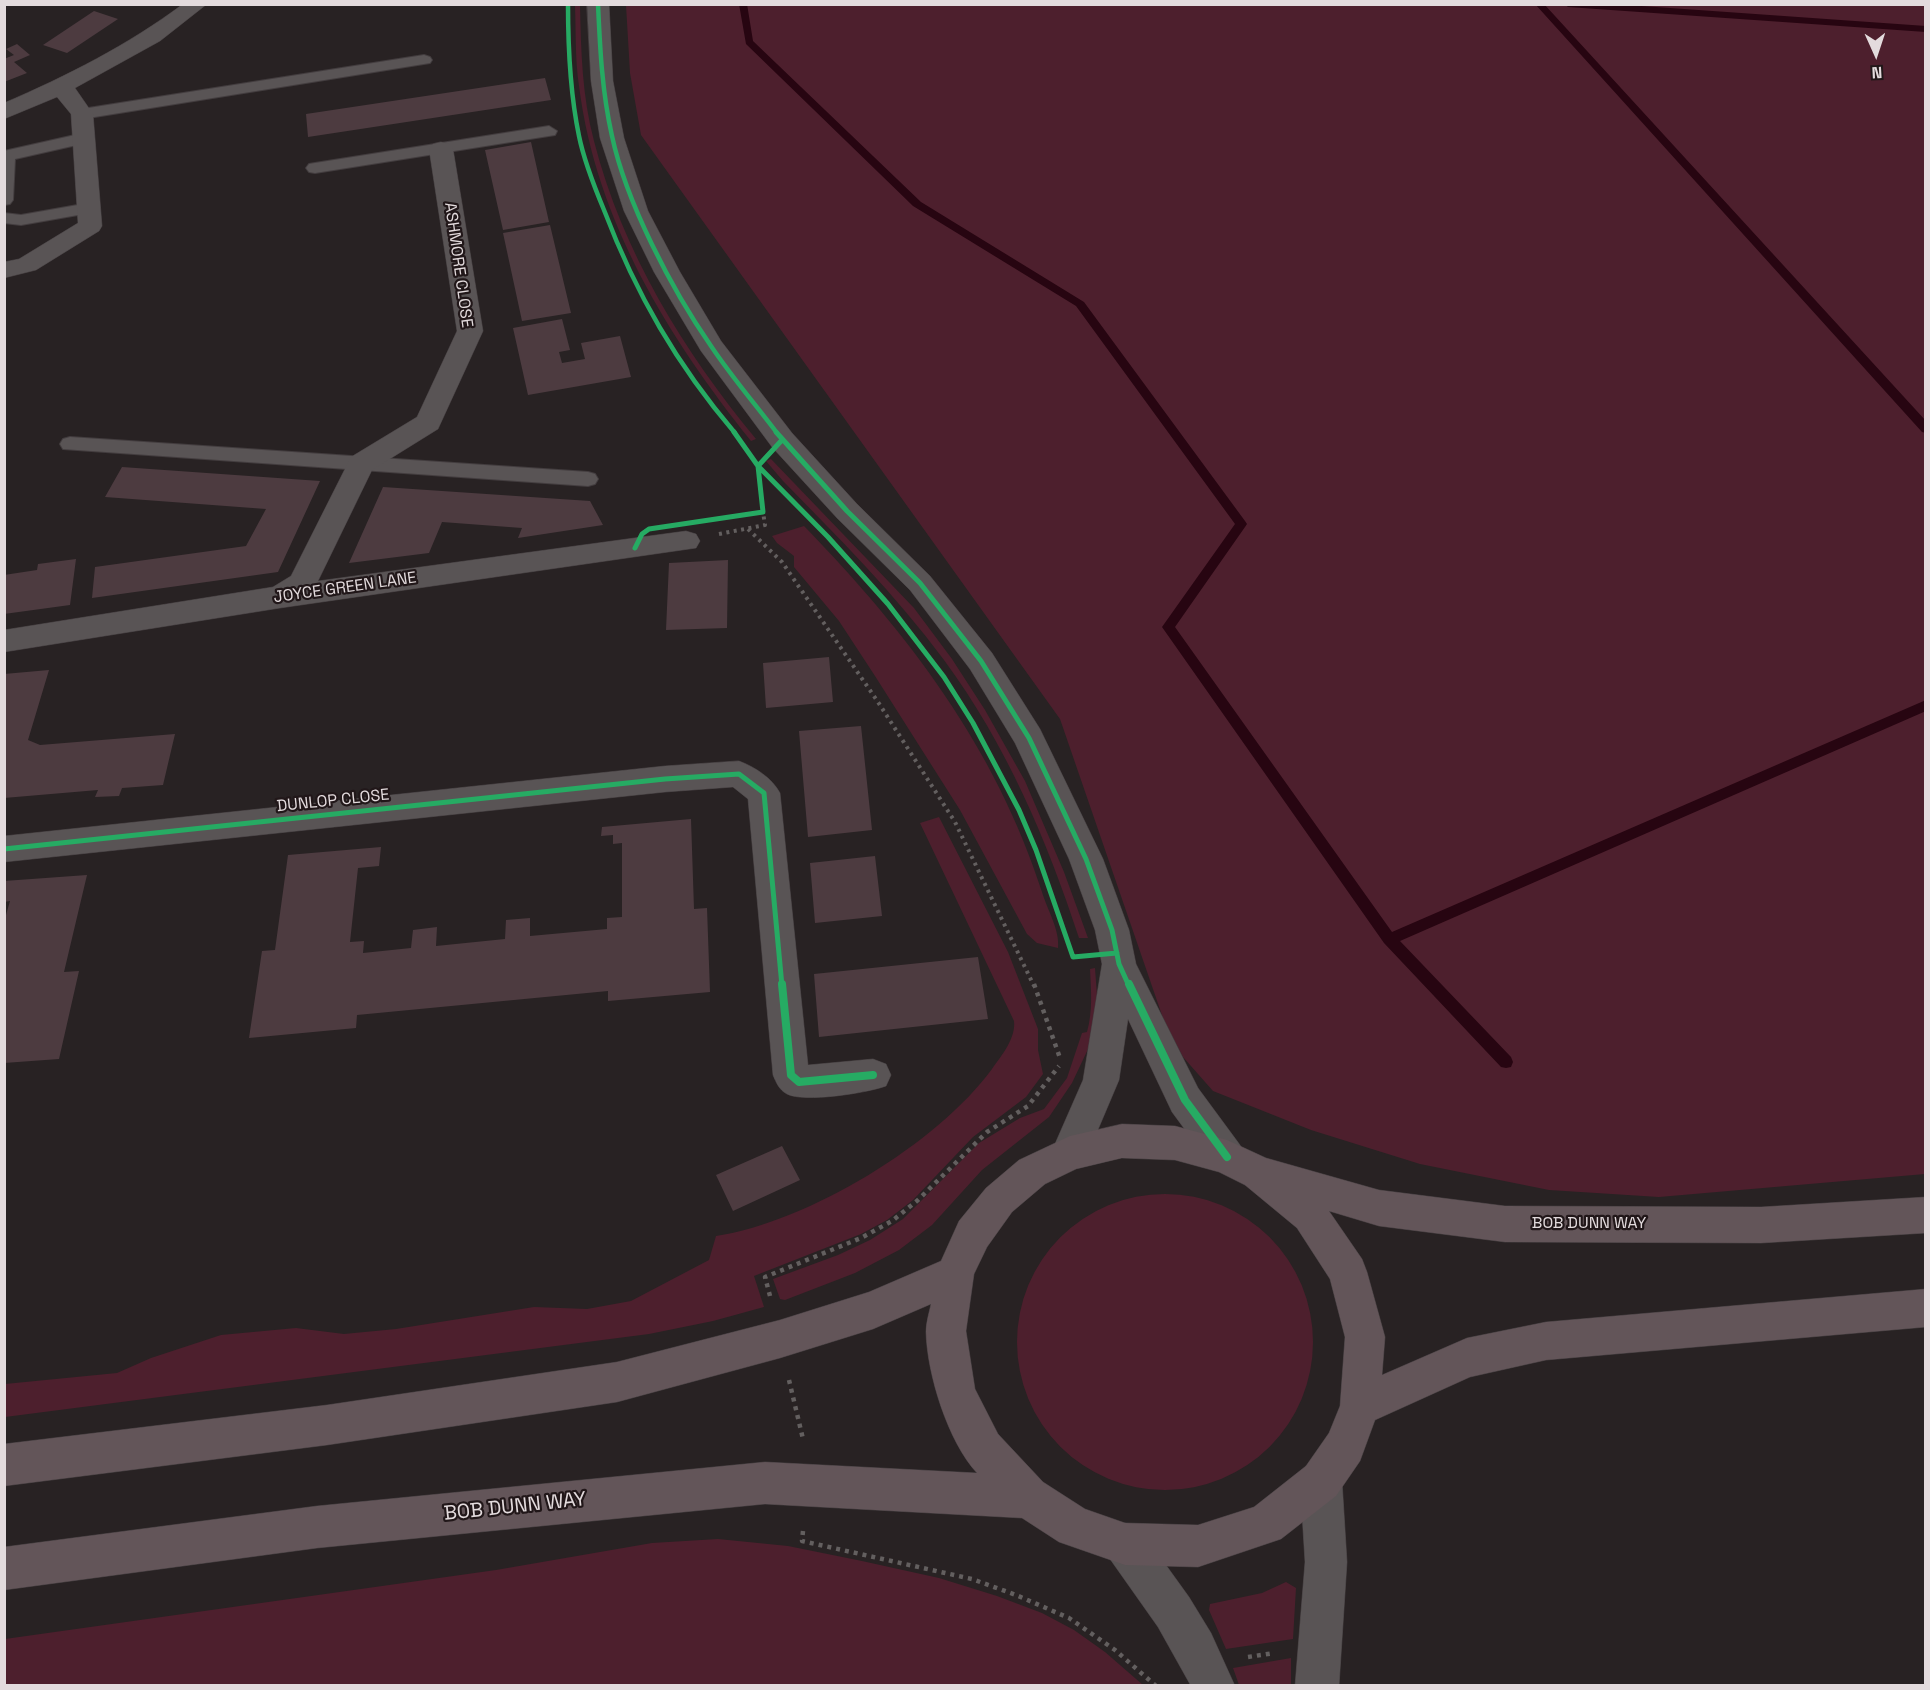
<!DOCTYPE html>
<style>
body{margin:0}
#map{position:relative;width:1930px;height:1690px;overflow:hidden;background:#282223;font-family:"Space Grotesk",sans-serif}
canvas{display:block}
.frame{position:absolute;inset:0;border:6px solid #e3dbdd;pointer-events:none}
.north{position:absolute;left:1846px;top:24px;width:60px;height:60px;-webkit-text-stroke:4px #211719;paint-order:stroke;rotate:177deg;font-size:16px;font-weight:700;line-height:24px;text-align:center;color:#e3dbdd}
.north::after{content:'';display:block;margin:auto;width:21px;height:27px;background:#e3dbdd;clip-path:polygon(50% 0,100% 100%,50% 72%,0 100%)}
</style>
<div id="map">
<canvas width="1930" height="1690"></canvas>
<div class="frame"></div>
<div class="north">N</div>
</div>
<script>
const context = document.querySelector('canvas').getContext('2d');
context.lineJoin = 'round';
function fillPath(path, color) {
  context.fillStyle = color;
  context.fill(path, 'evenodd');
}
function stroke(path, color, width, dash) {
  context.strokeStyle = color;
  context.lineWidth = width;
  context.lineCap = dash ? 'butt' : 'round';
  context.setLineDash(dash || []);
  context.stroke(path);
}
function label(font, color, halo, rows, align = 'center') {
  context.font = font + ' "Space Grotesk",sans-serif';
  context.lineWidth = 4.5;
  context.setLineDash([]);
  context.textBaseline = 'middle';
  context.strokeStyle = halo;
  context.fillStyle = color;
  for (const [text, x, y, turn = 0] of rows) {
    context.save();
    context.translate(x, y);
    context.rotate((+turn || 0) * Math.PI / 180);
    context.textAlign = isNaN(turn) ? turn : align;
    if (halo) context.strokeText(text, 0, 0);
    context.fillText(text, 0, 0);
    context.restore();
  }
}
fillPath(new Path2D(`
 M575,5H580C581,50 582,96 594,141C622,251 684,352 756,439L751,441C668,337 596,221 579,86C575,59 576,32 575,5Z
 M626,5H1925V1174L1659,1197L1549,1190L1420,1164L1311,1130L1213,1091L1183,1057L1164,1021L1060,719L641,135L630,73Z
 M771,459L914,608L952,659L985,710L1025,781L1064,872L1088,938H1079C1047,840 1006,744 944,660C896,595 839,538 783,481L766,461Z
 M804,526C908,633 996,748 1042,892C1047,909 1060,930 1058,948L1037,943L1027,934L960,810L875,676L839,621L794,567V556L777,543L772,536Z
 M939,817L1008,952L1038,1029V1050L1043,1074L1026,1097L973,1137L913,1200L887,1220L861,1234L754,1276L764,1307L713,1321L649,1334L5,1417V1384L117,1373L151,1358L221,1335L296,1328L344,1334L396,1329L534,1307L587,1309L631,1301L709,1260L716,1236C808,1222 937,1144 992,1069C1002,1055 1016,1038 1014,1021L920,823Z
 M1095,968L1098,1009L1089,1047L1072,1083L1049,1117L982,1170L932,1225L899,1250L855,1273L785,1300L780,1299L773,1279L838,1255L870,1240L903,1219L979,1143L1020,1118L1044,1109L1067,1078L1082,1033L1087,1032C1093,1010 1091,991 1090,969Z
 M1017 1342a148 148 0 1 1 296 0a148 148 0 1 1-296 0Z
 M718,1539L788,1546L862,1561L939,1578L997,1596L1042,1613L1074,1630L1105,1652L1143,1685H5V1639L496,1570L652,1543Z
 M1286,1582L1296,1588L1293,1639L1226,1649L1209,1610L1210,1604L1262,1593Z
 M1291,1658V1685H1239L1233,1668Z`), '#4d1f2d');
fillPath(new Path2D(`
 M739,4H747L753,41L921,202L1084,302L1245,521L1247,524L1245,527L1175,627L1392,932L1926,700V711L1400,941L1511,1057L1513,1062L1511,1067L1506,1068L1501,1067L1384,943L1162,627L1235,524L1076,306L913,206L746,44Z
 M1535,4H1544L1926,421V433L1922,432Z
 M1564,4H1613L1926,26V32L1568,7Z`), '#270511');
fillPath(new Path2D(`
 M94,11L118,19L67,53L43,45Z
 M17,44L30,55L14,62L27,73L4,82V59L14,55L6,49Z
 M545,78L551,100L308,137L306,114Z
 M531,142L549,222L503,230L485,150Z
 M550,225L571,313L522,321L503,233Z
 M562,319L570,350L559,352L562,363L585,359L581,343L620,336L631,377L528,395L513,328Z
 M122,467L320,481L278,572L92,598L95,567L246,546L266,509L105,497Z
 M383,487L590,501L603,525L518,538L522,528L442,522L429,553L349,563Z
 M76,559L70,605L4,614V575L37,570L38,564Z
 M728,560L727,628L666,630L669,563Z
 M829,657L833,702L766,708L763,663Z
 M49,670L28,740L40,745L175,734L163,785L122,788L119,796L95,797L98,790L4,798V674Z
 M861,726L872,830L808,837L799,731Z
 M691,819L694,909L707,908L710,992L608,1001V991L357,1015L356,1028L249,1038L262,951L275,950L288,855L381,847L379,866L358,868L350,942L364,941L363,953L411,948L413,930L437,927L436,946L505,939L506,920L530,918V936L607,929V918L622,917V843L613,844V835L601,836L602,827Z
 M875,856L882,916L815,923L810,863Z
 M87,875L64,972L79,971L59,1059L4,1063V922L10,901L4,902V881Z
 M978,957L988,1019L819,1037L814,974Z
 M782,1146L800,1180L733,1211L716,1175Z`), '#4d3b40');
const service = new Path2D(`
 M424,55L430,57L432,60L430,63L82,119L74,114L82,109Z
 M549,126L557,131L555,135L315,173L309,172L306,168L309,164L315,163Z
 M84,133L90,134L92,138L90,142L15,159L13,200L10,204L4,205V151Z
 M89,203L95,204L98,208L95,212L21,225L4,223V213L21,215Z
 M70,437L588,472L595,474L598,479L595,484L588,486L63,449L60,444L63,439Z`);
const minor = new Path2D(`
 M183,4H207L160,41L75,88L93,114L102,226L99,231L36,270L4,278V262L19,259L78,223L71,114L57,97L4,119V103C67,76 128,45 183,4Z
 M441,142L449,144L453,149L483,331L438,429L372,470L318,581L686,531L696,534L700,541L696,548L280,608L4,652V630L273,587L291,576L351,457L417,417L457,331L429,149L433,144Z
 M739,761C755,767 772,778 780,793L808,1065L873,1059L886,1064L891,1075L886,1086C867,1093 804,1103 787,1094C779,1090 776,1082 773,1075L748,799L733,787L665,792L4,862V836L665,766Z
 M1321,1460L1336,1466L1342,1481L1347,1562L1339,1686H1295L1305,1562L1300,1481L1306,1466Z
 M1125,1523L1140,1529L1189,1597L1211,1633L1235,1686H1191L1158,1627L1110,1559L1104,1544L1110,1529Z`);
const tertiary = new Path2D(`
 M587,4H609L613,81L624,138L648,211L680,272L721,341L792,433L857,504L930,576L992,653L1040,729L1103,859L1129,930L1136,964L1198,1088L1240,1145L1246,1157L1240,1169L1227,1174L1214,1169L1172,1112L1128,1019L1119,1080L1083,1165L1070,1170L1057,1165L1051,1153L1083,1080L1102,964L1095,930L1069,859L1015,743L970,669L910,590L837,518L772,447L701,351L654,272L624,211L600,138L591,81Z`);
const primary = new Path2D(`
 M1122,1124L1175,1126L1227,1140L1266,1158L1379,1190L1505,1206L1761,1207L1926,1197V1233L1761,1243L1505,1242L1379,1226L1329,1211L1362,1259L1367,1272L1385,1337L1382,1375L1467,1338L1546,1322L1926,1289V1327L1546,1360L1470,1377L1375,1420L1360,1461L1336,1496L1281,1539L1198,1567L1125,1565L1059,1542L1022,1518L765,1504L317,1548L4,1590V1547L317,1506L765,1462L977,1473C948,1442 927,1374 926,1332C926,1323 929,1313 931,1304L873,1329L780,1358L617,1402L327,1445L4,1486V1444L327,1405L617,1362L780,1320L869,1292L941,1261L959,1221L986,1188L1019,1160L1070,1136ZM1122,1158L1175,1160L1219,1172L1245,1185L1297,1228L1330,1279L1345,1337L1340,1406L1329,1433L1306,1466L1254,1507L1198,1525L1125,1523L1085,1509L1043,1482L998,1434L975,1389L966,1331L974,1274L987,1247L1012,1212L1045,1184L1076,1169Z`);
stroke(service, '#433d3f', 2);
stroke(minor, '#433d3f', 1);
stroke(tertiary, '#433d3f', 1);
stroke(primary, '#433d3f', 1);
stroke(new Path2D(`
 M748,529L782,562L878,702L955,822L1034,986
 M719,534L765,525L763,512`), '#635f5f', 4, [3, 4.5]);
stroke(new Path2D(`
 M1034,984L1060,1058
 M770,1296L765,1277L861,1238L892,1221L918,1200L987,1132L1028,1106L1059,1066
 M789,1380L803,1439
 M803,1531L802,1541L972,1579L1016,1595L1069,1618L1115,1650L1156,1686
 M1248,1657L1274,1653`), '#635f5f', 4.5, [4, 5]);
fillPath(service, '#595455');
fillPath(minor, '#595455');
fillPath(tertiary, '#595455');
fillPath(primary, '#635559');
stroke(new Path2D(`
 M568,4C568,48 570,93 579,136C584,161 594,186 604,210C636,294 677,365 735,433
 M598,4C600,48 602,92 612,136C626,202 672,290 711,346C731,376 755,404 777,433`), '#26ab63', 4.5);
stroke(new Path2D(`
 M734,432L758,466L828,537L888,604L944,677L973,723L1019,810L1036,850L1073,957L1117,953
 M776,432L847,511L920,583L981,661L1029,738L1086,859L1112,930L1119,964L1129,986
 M635,548L642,534L649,529L763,512L758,466L782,440
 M4,849L665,779L739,774L764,793L782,986`), '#26ab63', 5);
stroke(new Path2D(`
 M782,984L791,1075L799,1082L873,1075
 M1129,984L1185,1100L1227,1157`), '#26ab63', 8);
label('16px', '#e3dbdd', '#211719', [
 ["ASHMORE CLOSE",458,265,82],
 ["JOYCE GREEN LANE",345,588,-8],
 ["DUNLOP CLOSE",333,801,-6],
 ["BOB DUNN WAY",1589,1224]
]);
label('20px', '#e3dbdd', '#211719', [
 ["BOB DUNN WAY",515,1507,-6]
]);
</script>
